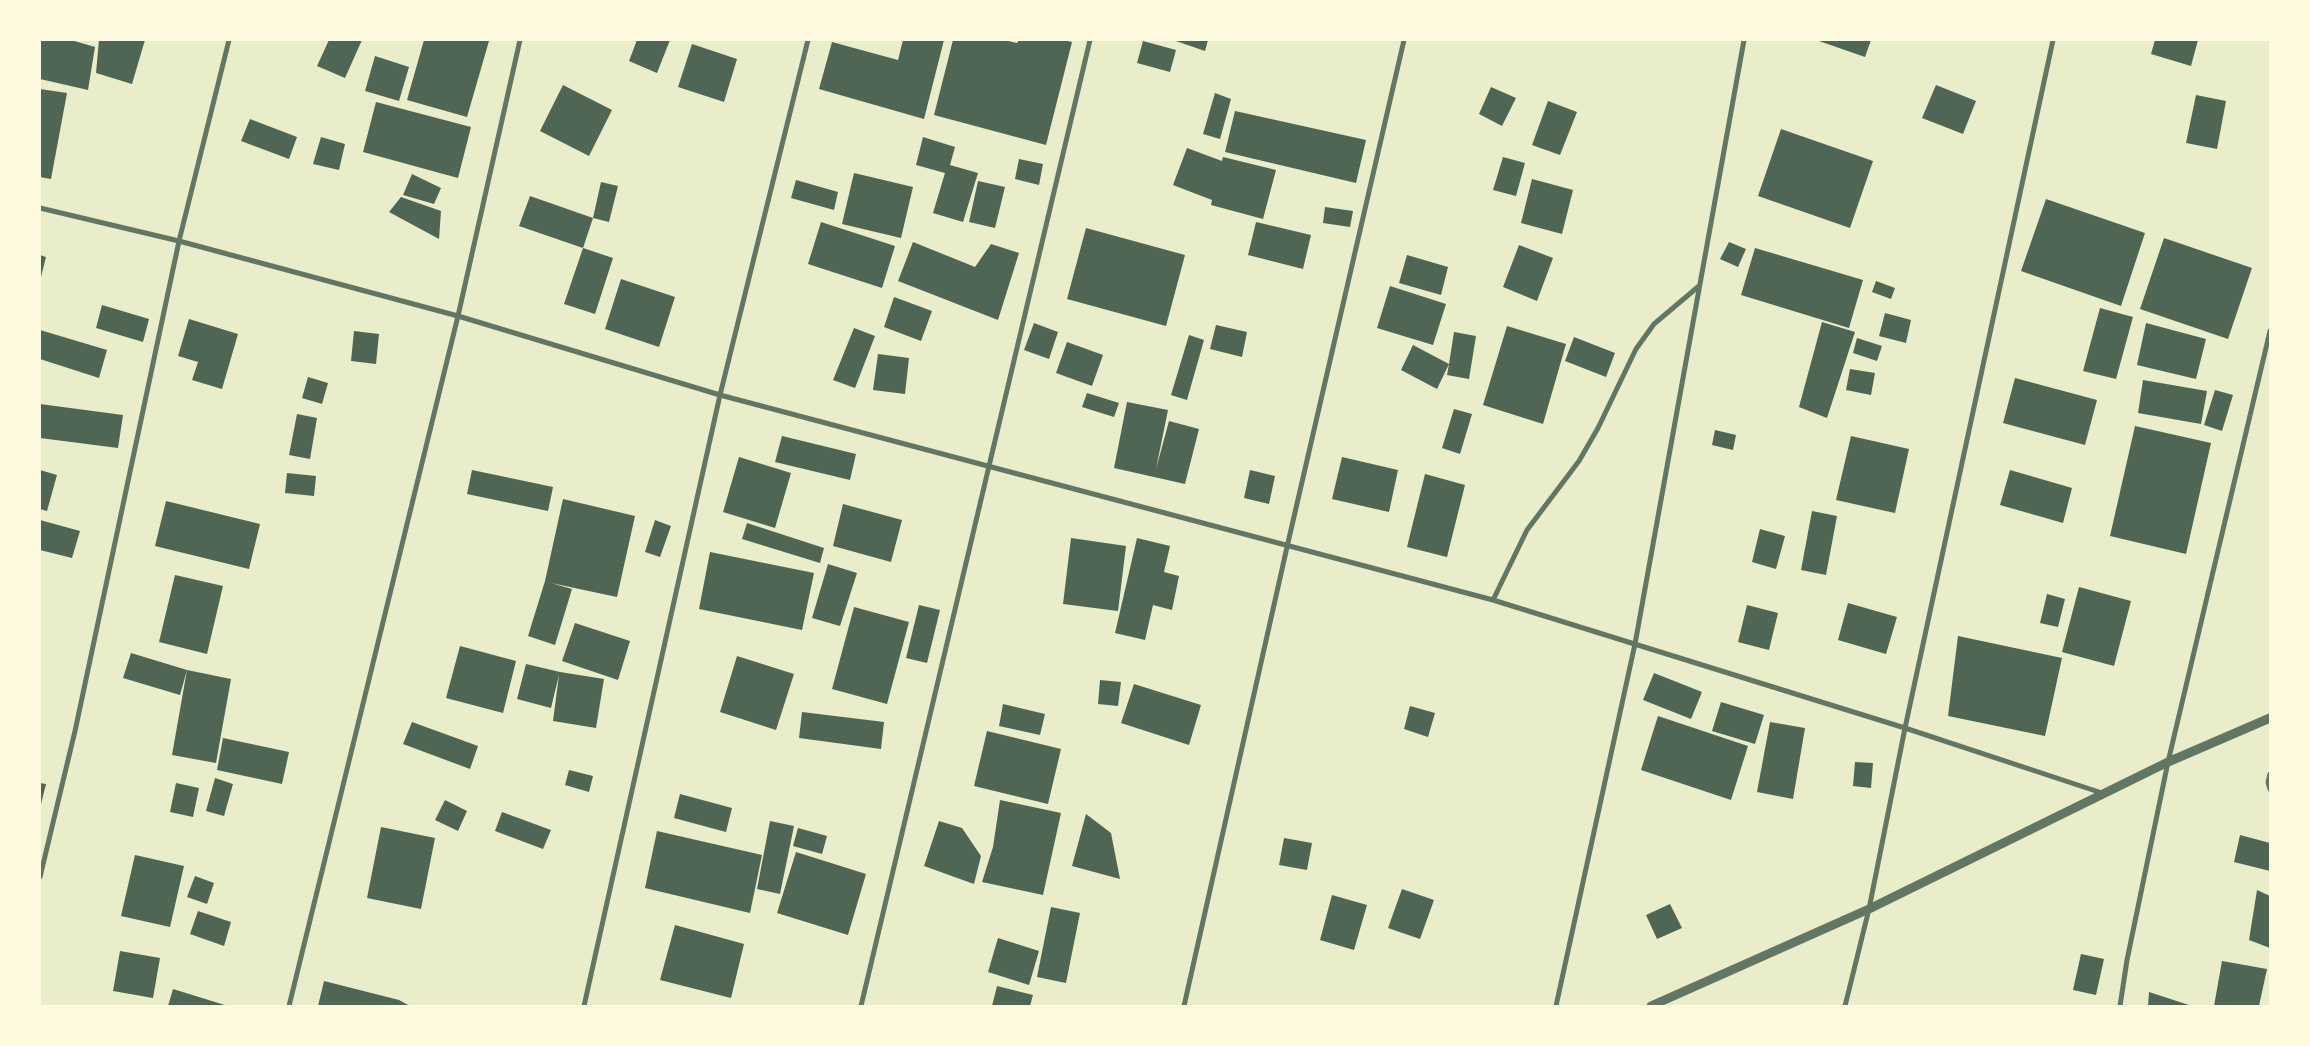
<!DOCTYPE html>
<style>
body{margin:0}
#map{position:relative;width:2310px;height:1046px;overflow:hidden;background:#e9edc9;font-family:"Nunito Sans",sans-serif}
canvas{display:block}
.frame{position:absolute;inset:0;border:41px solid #fefae0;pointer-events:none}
</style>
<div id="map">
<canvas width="2310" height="1046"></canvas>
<div class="frame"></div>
</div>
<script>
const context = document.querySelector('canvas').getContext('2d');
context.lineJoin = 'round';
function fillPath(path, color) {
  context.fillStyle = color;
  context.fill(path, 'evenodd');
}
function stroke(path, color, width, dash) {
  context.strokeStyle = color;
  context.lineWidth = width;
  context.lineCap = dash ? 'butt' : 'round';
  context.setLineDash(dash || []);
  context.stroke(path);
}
fillPath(new Path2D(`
 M40,40H71L95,47L88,90L40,79Z
 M99,40H145L132,84L96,73Z
 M329,40H362L345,78L317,66Z
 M424,40L489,41L467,117L407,100Z
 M637,40H670L657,73L629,61Z
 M903,40H944L924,119L819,89L832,42L898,60Z
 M953,40H1004L1017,43L1019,40H1064L1072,42L1046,145L934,115Z
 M1173,40H1208L1205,51Z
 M1816,40H1871L1865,57Z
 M2155,40H2198L2191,66L2151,54Z
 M1143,41L1176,50L1170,72L1137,63Z
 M692,44L737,59L724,102L678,87Z
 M375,56L409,67L399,101L365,91Z
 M563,85L612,110L589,156L540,131Z
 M1936,85L1976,101L1963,134L1922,118Z
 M1491,87L1516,98L1502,126L1479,114Z
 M40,89L67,93L51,179L40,177Z
 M1215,93L1231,99L1220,139L1203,134Z
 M2196,95L2226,101L2217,149L2186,143Z
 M1548,101L1577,112L1560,155L1532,145Z
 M376,102L471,127L458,178L363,152Z
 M1235,111L1366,140L1356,183L1225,152Z
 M250,119L297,137L289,159L241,141Z
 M1781,129L1873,161L1850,228L1758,196Z
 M321,137L345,144L339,170L313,164Z
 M923,137L955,147L950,165L978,173L963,222L933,213L945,173L916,165Z
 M1187,148L1222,161L1223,157L1276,170L1263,219L1211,205L1212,200L1173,185Z
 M1503,157L1525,163L1516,196L1493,190Z
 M1019,159L1043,164L1039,185L1015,179Z
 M854,173L913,187L901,238L842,224Z
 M412,174L441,188L434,204L403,195Z
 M1532,179L1573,190L1562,234L1521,223Z
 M796,180L838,192L834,210L791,198Z
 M978,181L1005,187L995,228L969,222Z
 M601,182L618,186L609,222L593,218Z
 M530,196L593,218L583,248L519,226Z
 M401,197L441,211L439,239L389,212Z
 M2046,199L2145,233L2121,306L2021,271Z
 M1325,207L1353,211L1350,227L1323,223Z
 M821,222L895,246L882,288L808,264Z
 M1256,222L1311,235L1303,269L1248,255Z
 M1086,228L1185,255L1166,326L1067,299Z
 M2164,238L2252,268L2228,339L2140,309Z
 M913,242L975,267L991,244L1019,253L998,320L898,281Z
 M1729,242L1746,249L1738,267L1720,259Z
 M1519,245L1553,258L1537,301L1503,287Z
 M583,248L613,258L595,314L564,304Z
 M1755,248L1863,280L1849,328L1741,295Z
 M40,255L46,257L41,277H40Z
 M1407,255L1448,267L1441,295L1399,283Z
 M621,279L675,297L659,347L605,329Z
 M1876,281L1895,288L1891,299L1872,292Z
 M1390,286L1446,304L1433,345L1377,328Z
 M894,297L932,311L921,341L884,327Z
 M102,305L149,319L143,342L96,328Z
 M2100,308L2133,317L2116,379L2083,371Z
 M1885,313L1911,320L1906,343L1879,336Z
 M189,319L238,334L222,389L192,380L198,362L178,356Z
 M1822,322L1855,332L1827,418L1799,407Z
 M1034,323L1058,332L1049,359L1024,350Z
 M2146,323L2206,339L2196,379L2137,365Z
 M1216,325L1247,332L1242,357L1210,349Z
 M1507,326L1566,344L1543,424L1483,405Z
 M854,328L875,336L855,388L833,380Z
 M40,330L107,350L99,378L40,359Z
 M354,331L379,334L376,364L351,361Z
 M1454,332L1476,336L1469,379L1447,375L1449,364L1437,389L1401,370L1413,345L1449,364Z
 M1189,335L1204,340L1187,400L1171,395Z
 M1574,337L1615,353L1606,377L1565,361Z
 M1857,338L1882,346L1877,361L1853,353Z
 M1067,342L1103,355L1092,386L1056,373Z
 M878,354L909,358L905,394L873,390Z
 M1850,369L1875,373L1871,395L1846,390Z
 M308,377L328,383L322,404L302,398Z
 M2015,378L2097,400L2085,445L2003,423Z
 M2143,380L2207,391L2201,424L2138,413Z
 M2215,390L2233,395L2222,431L2204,425Z
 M1087,393L1119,403L1114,417L1082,407Z
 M1127,402L1168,410L1156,469L1169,421L1199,429L1185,484L1114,468Z
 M40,404L123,415L118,448L40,438Z
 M1454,409L1472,414L1460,454L1442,448Z
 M297,414L317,418L310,459L289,455Z
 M2135,426L2211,443L2186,554L2110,536Z
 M1715,430L1736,435L1733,450L1712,445Z
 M782,436L856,454L850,480L775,462Z
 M1851,436L1909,449L1895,513L1836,500Z
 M739,457L791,473L775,528L723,512Z
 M1342,457L1398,470L1389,512L1332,499Z
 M40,470L57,475L47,511L40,509Z
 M472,470L553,487L548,511L467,494Z
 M1250,470L1275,476L1269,504L1244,498Z
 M2010,470L2072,488L2063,523L2000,505Z
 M287,473L316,476L314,496L285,493Z
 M1425,474L1465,485L1447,557L1407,547Z
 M563,499L635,516L617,597L551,583L572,589L555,645L528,636L545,581Z
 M166,501L260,524L249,569L155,546Z
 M843,504L902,520L891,562L833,546Z
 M1812,511L1837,516L1826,575L1801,570Z
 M40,520L80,531L72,558L40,550Z
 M655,520L671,526L660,557L645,552Z
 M747,523L824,548L820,563L742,539Z
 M1760,529L1785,536L1776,569L1752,562Z
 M1071,538L1126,546L1118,611L1063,604Z
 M1137,538L1170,546L1164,572L1179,576L1172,610L1153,605L1145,640L1115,633Z
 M710,552L814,573L802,630L699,609Z
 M828,564L857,573L840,626L812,618Z
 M175,575L223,586L207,654L159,642Z
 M2079,587L2131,601L2114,666L2062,652Z
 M2047,594L2065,599L2058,627L2040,623Z
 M1848,603L1897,617L1886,654L1838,640Z
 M919,605L940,610L927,663L906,658Z
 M1747,605L1778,613L1769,650L1738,642Z
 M854,607L909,622L887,704L832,689Z
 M575,623L630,641L618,680L562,661Z
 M1958,636L2062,658L2045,736L1948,716Z
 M460,646L516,661L503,713L446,698Z
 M131,653L187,670L180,695L123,678Z
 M737,656L794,674L776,730L720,712Z
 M526,664L560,672L604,679L596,728L553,721L559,675L551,708L517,699Z
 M187,670L231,679L216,763L172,755Z
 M1654,673L1702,692L1691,719L1643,700Z
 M1100,680L1121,682L1118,706L1098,704Z
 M1134,684L1201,705L1189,745L1121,723Z
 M1721,702L1764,715L1755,744L1712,731Z
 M1003,704L1045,714L1040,735L999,726Z
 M1410,706L1435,713L1428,737L1404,729Z
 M802,712L884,722L881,749L799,738Z
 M1658,716L1748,746L1731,800L1641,770Z
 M412,722L478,746L470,769L403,744Z
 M1770,722L1805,728L1793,799L1757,792Z
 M987,731L1061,749L1048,804L974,786Z
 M223,738L289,752L282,784L217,770Z
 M1855,762L1873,763L1871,788L1853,786Z
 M569,770L593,776L589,792L565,785Z
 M215,778L233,784L224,816L206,811Z
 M40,783L46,784L41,804H40Z
 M176,783L199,788L193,817L170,812Z
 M680,794L732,808L726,832L674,818Z
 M445,800L467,811L458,831L435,820Z
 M1000,800L1061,813L1043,895L982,882L993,847Z
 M502,812L551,830L543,849L495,831Z
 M1086,814L1111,833L1120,879L1072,866Z
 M770,821L794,826L780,894L757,889Z
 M939,821L962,828L981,856L974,884L924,866Z
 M381,827L435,838L421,909L367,898Z
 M798,828L827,836L822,854L793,846Z
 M657,831L762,855L750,913L645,888Z
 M2240,835L2270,843V871L2234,862Z
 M1284,838L1312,843L1307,870L1279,865Z
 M796,852L866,874L848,935L777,913Z
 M135,855L184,866L170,927L121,916Z
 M195,876L214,883L207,904L187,897Z
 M1402,889L1434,900L1420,939L1388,928Z
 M2257,890L2270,896V948L2249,940Z
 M1332,895L1367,905L1354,950L1320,940Z
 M1670,904L1682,928L1657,939L1646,915Z
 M1051,907L1080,913L1066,983L1037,977Z
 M198,911L231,922L224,946L190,934Z
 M675,925L744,944L731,998L660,980Z
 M998,938L1039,951L1029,985L988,972Z
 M120,951L160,958L153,998L113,991Z
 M2081,954L2104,959L2096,995L2073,990Z
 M2222,961L2267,969L2259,1006H2214Z
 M324,981L399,1000L410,1006H318Z
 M997,986L1033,995L1030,1006H992Z
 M173,989L228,1006H168Z
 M2149,992L2192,1006H2148Z`), '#4f6655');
stroke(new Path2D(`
 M40,208L179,241L458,316L720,395L1493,600L1905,728L2102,793
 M1493,600L1527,530L1579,461L1598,428L1636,349L1654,324L1699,286
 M2270,774L2268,782L2270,789
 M40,877L75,731L179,241L229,40
 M289,1006L458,316L520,40
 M584,1006L720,395L808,40
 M861,1006L1090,40
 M1184,1006L1287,547L1404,40
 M1556,1006L1635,644L1744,40
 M1845,1006L1869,909L1905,728L2053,40
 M2120,1006L2127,960L2168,762L2270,331`), '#617663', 5);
stroke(new Path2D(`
 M1651,1006L1869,909L2168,762L2270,718`), '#617663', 9);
</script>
